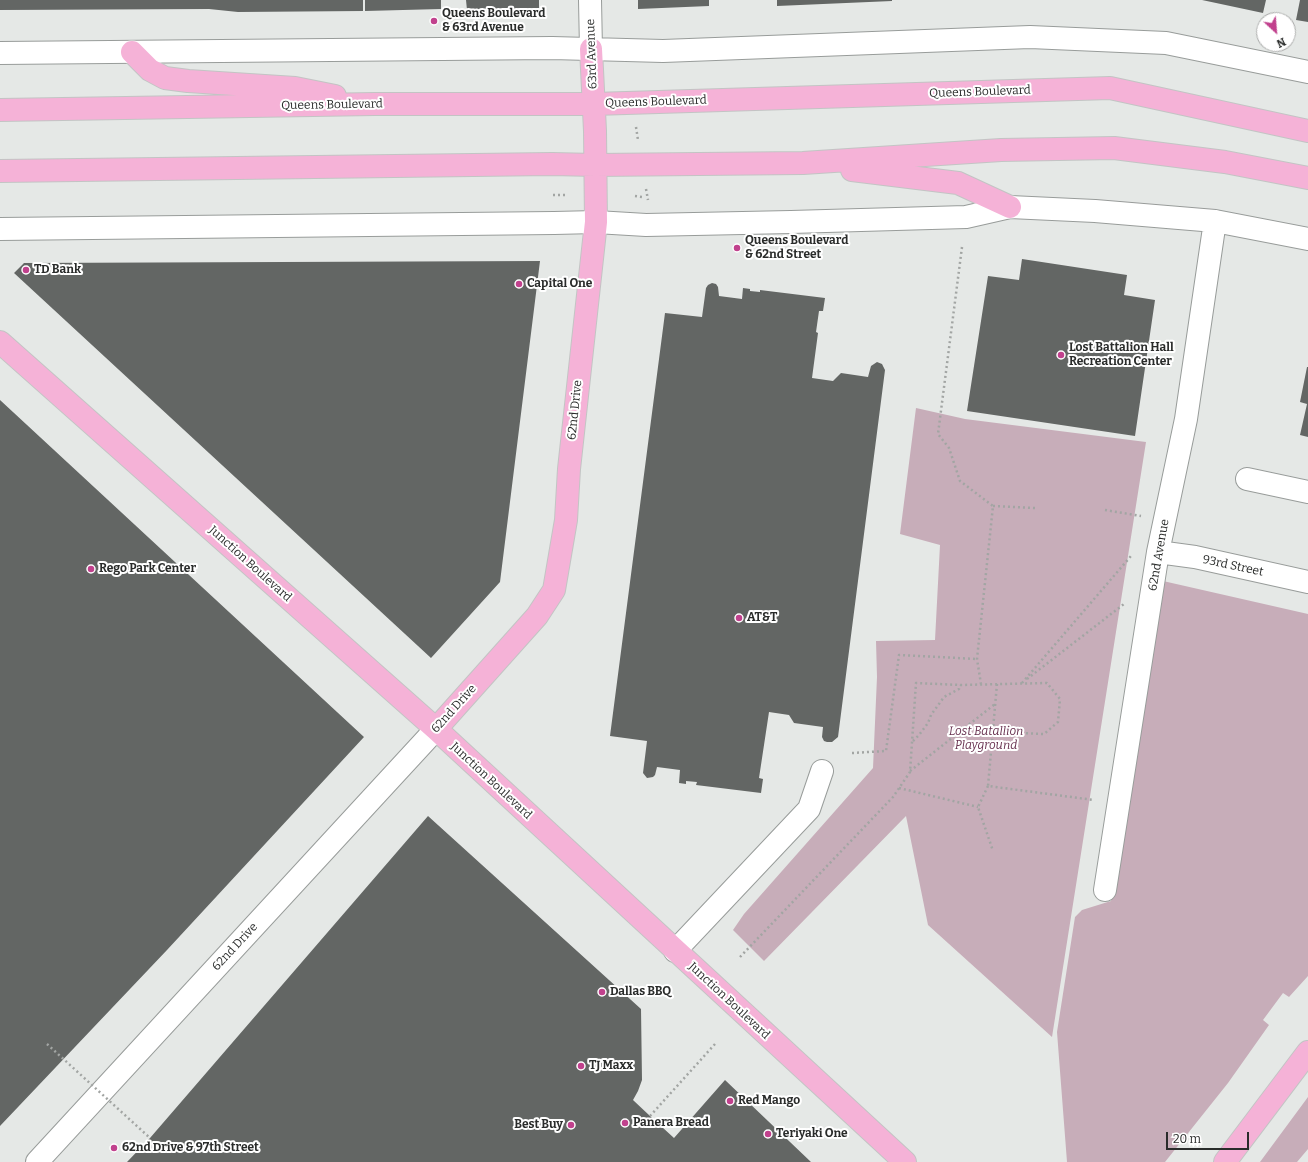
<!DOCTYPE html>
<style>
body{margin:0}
#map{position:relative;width:1308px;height:1162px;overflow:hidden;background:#e5e8e6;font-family:Bitter,serif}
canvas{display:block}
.north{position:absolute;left:1256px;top:12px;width:40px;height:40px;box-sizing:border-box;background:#fff;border:1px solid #aaabaa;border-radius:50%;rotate:154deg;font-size:11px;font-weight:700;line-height:16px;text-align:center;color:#2a2c2b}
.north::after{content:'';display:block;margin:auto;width:14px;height:18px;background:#c1418d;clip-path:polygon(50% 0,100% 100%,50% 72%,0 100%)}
.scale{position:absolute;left:1166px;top:1132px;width:83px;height:18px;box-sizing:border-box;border:2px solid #2a2c2b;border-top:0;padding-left:5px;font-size:12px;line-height:14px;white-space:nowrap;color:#2a2c2b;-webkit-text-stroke:3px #fff;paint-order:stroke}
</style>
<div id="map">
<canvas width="1308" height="1162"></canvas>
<div class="north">N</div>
<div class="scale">20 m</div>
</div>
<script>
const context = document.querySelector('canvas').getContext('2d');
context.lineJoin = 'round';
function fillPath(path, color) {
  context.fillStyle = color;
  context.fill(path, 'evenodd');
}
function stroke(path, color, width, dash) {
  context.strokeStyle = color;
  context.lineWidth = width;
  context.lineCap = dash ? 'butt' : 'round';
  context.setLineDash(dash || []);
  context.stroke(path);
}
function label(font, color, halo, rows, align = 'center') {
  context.font = font + ' Bitter,serif';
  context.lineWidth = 4;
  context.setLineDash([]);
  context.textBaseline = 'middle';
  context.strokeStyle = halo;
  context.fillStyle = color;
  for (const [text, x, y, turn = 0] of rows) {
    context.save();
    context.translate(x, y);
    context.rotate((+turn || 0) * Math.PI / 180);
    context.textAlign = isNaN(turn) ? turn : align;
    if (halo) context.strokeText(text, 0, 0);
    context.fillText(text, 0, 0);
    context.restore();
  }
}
fillPath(new Path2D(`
 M916,408L965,419L1146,442L1052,1037L928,925L906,816L764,961L733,930L744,914L873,768L877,677L876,641L935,640L940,545L900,534Z
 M1163,581L1308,614V976L1289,997L1283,993L1263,1020L1269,1025L1228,1083L1165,1162H1067L1057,1032L1075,917L1082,910L1111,901Z
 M1308,1097V1149L1297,1162H1260Z`), '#c7adb9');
fillPath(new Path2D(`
 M0,0H363V11L238,12L209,9L0,10Z
 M365,0H441V9L365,11Z
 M466,0H539V8L467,10Z
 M638,0H709V6L638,9Z
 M777,0H892V1L777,6Z
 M1202,0H1266L1263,13Z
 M1300,0H1308V22L1296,20Z
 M1022,259L1127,275L1124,295L1155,300L1135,436L967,411L988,276L1019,280Z
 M540,261L500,582L431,658L14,273L24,263Z
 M712,283L716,284L718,287L719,296L742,299L743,288L750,289V291L760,292V290L825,298L823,311H819L816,332L818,333L812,378L833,381L841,373L868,377L871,366L877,362L882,364L885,370L838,737L832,742H827L824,741L822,737L823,727L794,723L789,715L769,712L759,778L763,779L761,793L696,785L697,782L686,781V784L679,783L680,770L657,767L655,775L653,777L647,778L643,773L647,741L610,736L665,313L702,317L706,288L708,285Z
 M1307,367H1308V437L1300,435L1307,404L1300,402Z
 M0,400L364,737L167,950L0,1126Z
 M428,816L641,1009L642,1080L638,1091L633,1100L650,1116L674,1138L725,1080L811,1162H127L150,1138Z`), '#636664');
const minor = new Path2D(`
 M590,0L591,49
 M0,53L552,48L663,51L1030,37L1166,43L1308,72
 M0,229L554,223L596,222L646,225L791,222L966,217L1010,207L1095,211L1215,221L1308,239
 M1247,479L1308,492
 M1158,552L1195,557L1308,582
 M1105,890L1158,552L1186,419L1215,221
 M675,951L809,809L822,771
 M37,1162L436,729`);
const major = new Path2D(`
 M132,52L150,70L165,78L188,81L295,88L335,96
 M0,110L375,104H594L1110,88L1308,131
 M852,170L958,183L1010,207
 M0,171L552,164L595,165L803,163L1001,150L1114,148L1225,162L1308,178
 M0,342L436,729L905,1162
 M436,729L537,616L554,590L566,520L569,469L596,222L595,131L591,49
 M1225,1162L1308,1052`);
stroke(minor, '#989c9a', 24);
stroke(major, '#c3c4c4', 24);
stroke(new Path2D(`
 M636,127L638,140
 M646,189L648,200
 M553,195H568
 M635,196L642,197
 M962,247L938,434L949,448L960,481L993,506L977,659L981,684
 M993,506L1035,508
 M1105,510L1141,516
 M1027,679L1124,604
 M1022,683L1131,556
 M997,684L988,786L1094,800
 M913,741L919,735L928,723L931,715L944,697L959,689L960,685
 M852,753L886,751L899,655L977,659
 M910,771L995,704
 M988,786L978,807L993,851
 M899,788L978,807
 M740,957L893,797L910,772L916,683L960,685L1047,683L1060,699L1058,722L1044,734L1019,733L993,728
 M650,1116L715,1044`), '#a2a5a3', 2.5, [2, 3]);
stroke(minor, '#fff', 22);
stroke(major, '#f5b2d7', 22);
stroke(new Path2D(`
 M47,1044L150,1138`), '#a2a5a3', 2.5, [2, 3]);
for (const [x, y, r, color] of [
 [434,21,4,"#c1418d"],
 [737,248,4,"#c1418d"],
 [26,270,4,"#c1418d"],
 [519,284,4,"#c1418d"],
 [1061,355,4,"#c1418d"],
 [91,569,4,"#c1418d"],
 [739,618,4,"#c1418d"],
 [602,992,4,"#c1418d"],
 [581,1066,4,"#c1418d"],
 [730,1101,4,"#c1418d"],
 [625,1123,4,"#c1418d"],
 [571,1125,4,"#c1418d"],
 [768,1134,4,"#c1418d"],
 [114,1148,4,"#c1418d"]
]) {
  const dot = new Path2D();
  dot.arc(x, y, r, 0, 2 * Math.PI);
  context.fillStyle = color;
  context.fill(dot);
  stroke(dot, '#fff', 1.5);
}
label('bold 12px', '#2a2c2b', '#fff', [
 ["Queens Boulevard",442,14],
 ["& 63rd Avenue",442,28],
 ["Queens Boulevard",745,241],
 ["& 62nd Street",745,255],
 ["TD Bank",34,270],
 ["Capital One",527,284],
 ["Lost Battalion Hall",1069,348],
 ["Recreation Center",1069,362],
 ["Rego Park Center",99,569],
 ["AT&T",747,618],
 ["Dallas BBQ",610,992],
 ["TJ Maxx",589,1066],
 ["Red Mango",738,1101],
 ["Panera Bread",633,1123],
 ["Best Buy",563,1125,"right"],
 ["Teriyaki One",776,1134],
 ["62nd Drive & 97th Street",122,1148]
], 'left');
label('12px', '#2a2c2b', '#fff', [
 ["63rd Avenue",592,54,-92],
 ["Queens Boulevard",980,92,-2],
 ["Queens Boulevard",656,102,-2],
 ["Queens Boulevard",332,105,-1],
 ["62nd Drive",575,410,-84],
 ["62nd Avenue",1159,555,-80],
 ["Junction Boulevard",250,564,42],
 ["93rd Street",1233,566,12],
 ["62nd Drive",454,709,-48],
 ["Junction Boulevard",491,781,43],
 ["62nd Drive",235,947,-47],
 ["Junction Boulevard",729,1001,43]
]);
label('italic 12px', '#683250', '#fff', [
 ["Lost Batallion",986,732],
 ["Playground",986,746]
]);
</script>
